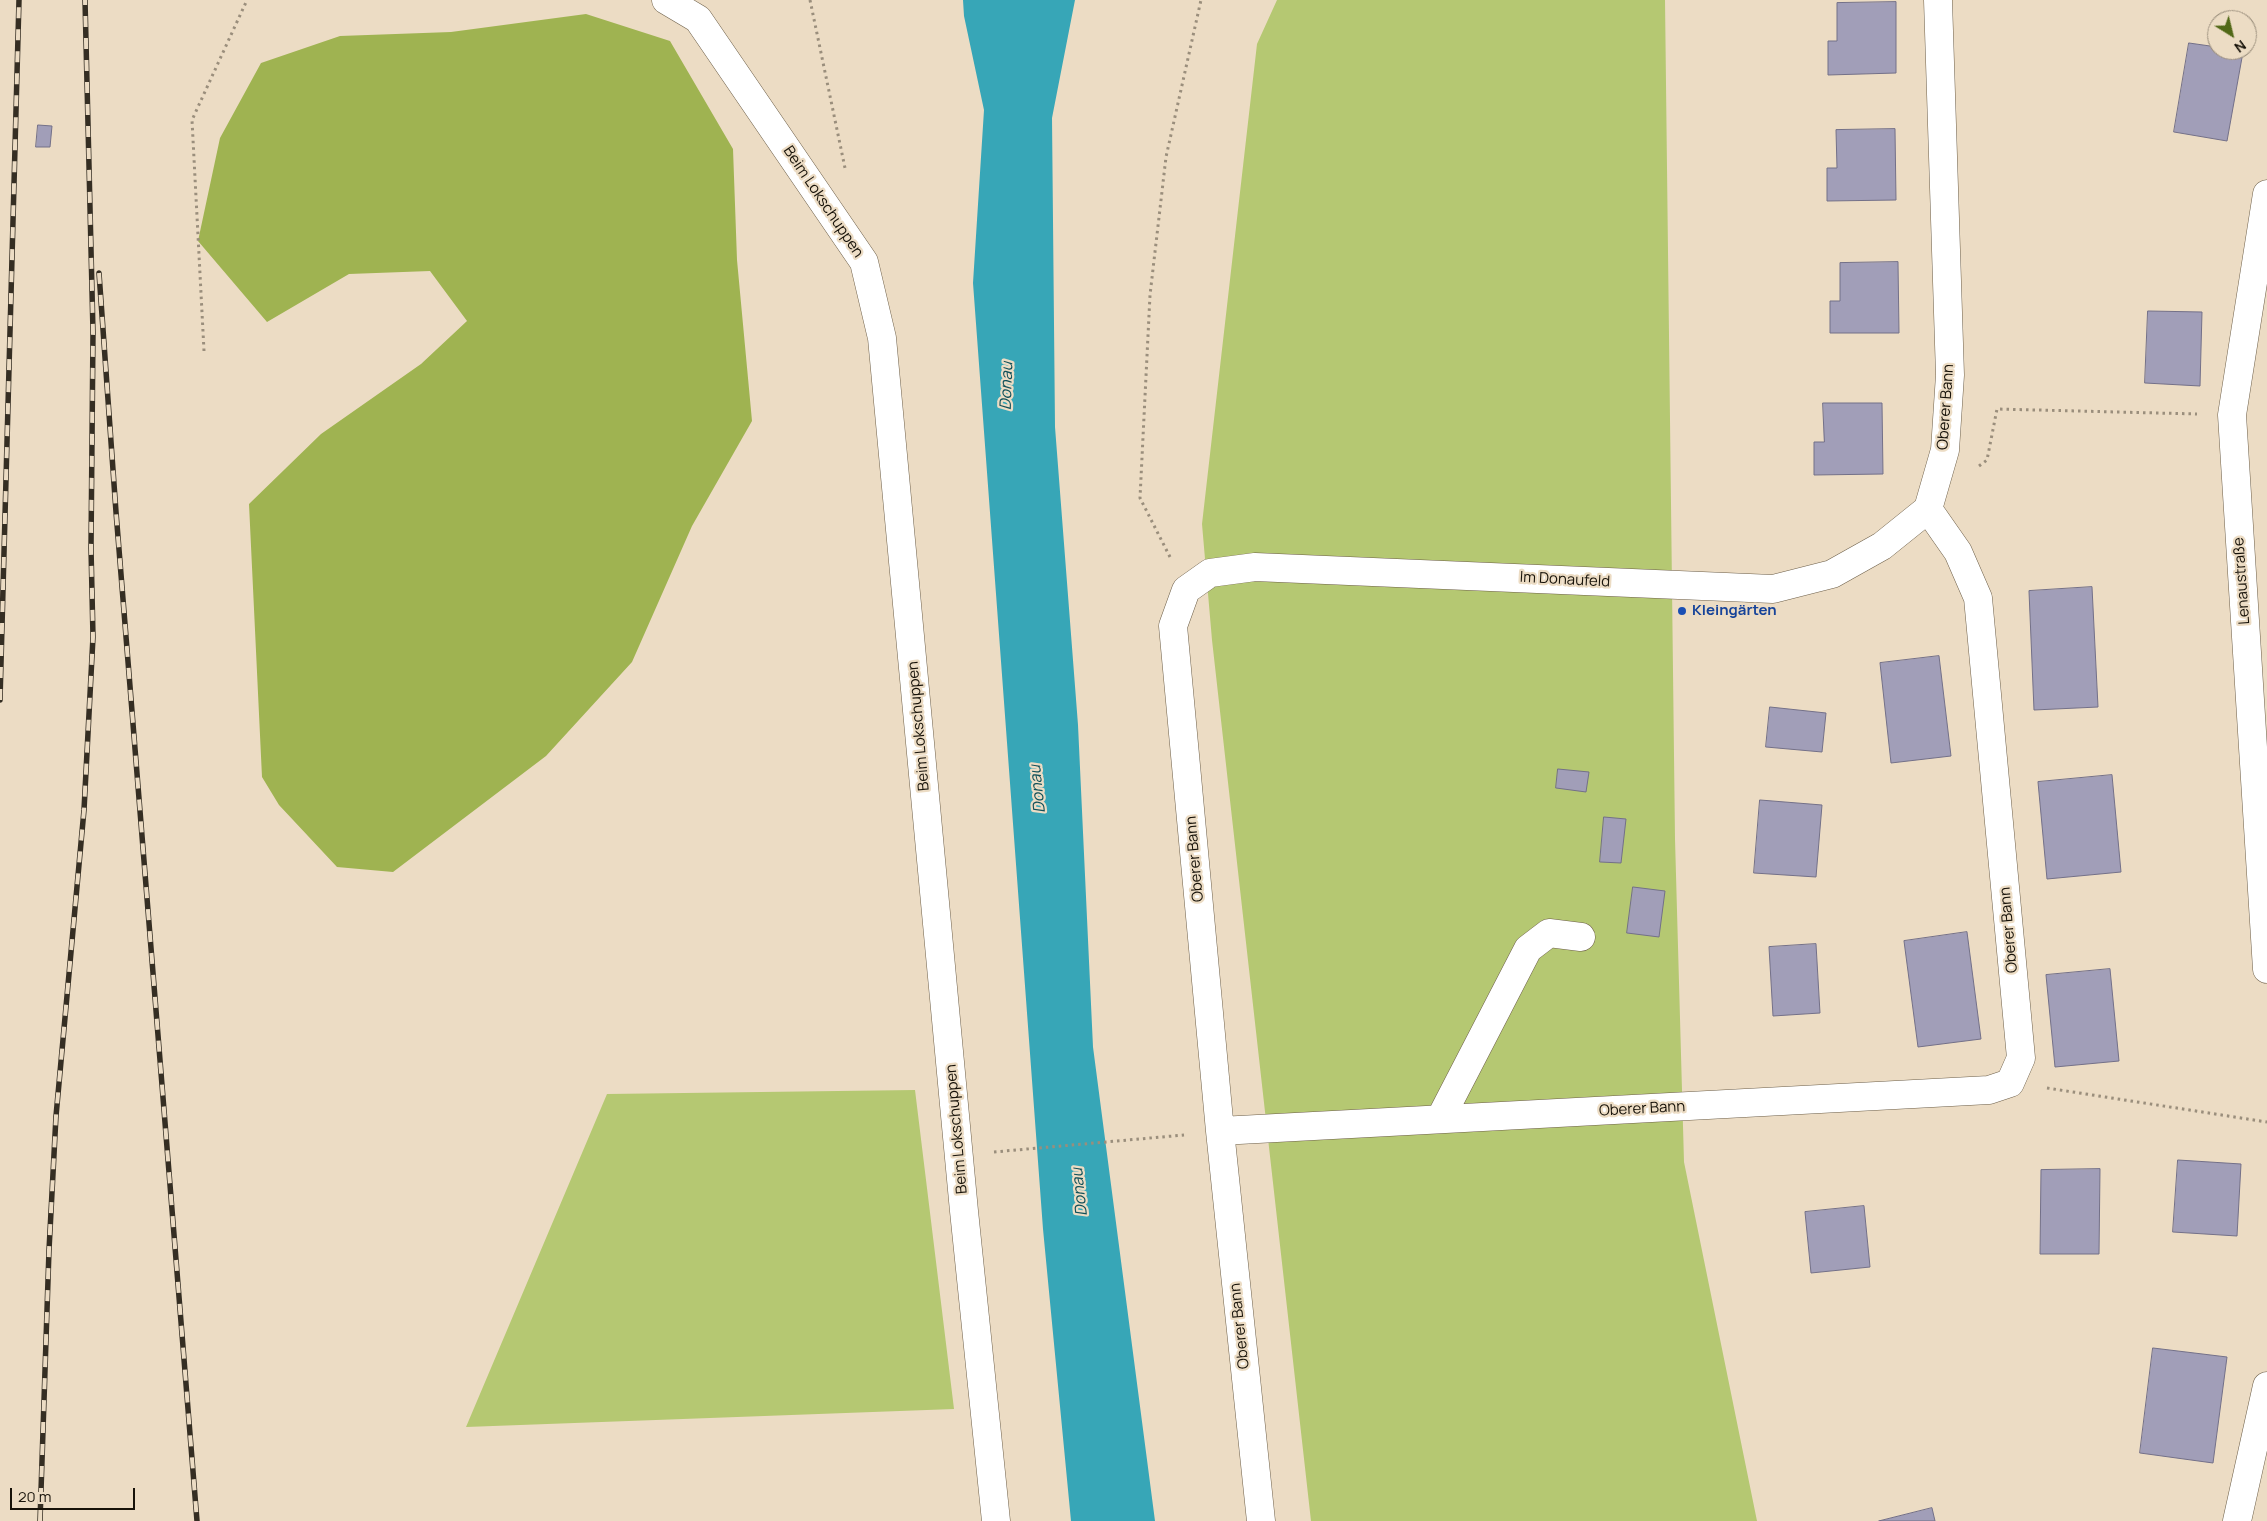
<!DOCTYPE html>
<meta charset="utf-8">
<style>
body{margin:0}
#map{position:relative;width:2267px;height:1521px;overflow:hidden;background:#ecdcc4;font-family:Manrope,sans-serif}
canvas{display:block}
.north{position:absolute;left:2207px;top:10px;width:50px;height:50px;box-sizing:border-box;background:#ecdcc4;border:1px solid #978b79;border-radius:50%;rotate:144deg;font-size:14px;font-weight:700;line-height:20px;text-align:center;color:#171209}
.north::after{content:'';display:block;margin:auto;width:18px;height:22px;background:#516817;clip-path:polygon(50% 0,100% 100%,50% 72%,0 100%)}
.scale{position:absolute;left:10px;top:1488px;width:125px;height:22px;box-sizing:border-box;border:2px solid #171209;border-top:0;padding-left:6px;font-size:15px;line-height:18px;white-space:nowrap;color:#171209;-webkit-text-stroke:4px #ecdcc4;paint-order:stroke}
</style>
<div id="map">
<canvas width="2267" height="1521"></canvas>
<div class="north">N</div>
<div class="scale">20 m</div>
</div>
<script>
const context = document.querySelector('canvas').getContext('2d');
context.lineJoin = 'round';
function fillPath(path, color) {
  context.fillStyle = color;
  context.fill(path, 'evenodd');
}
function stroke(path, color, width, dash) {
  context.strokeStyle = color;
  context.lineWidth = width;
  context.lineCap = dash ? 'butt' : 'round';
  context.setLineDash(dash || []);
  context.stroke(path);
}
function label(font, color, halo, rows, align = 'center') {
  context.font = font + ' Manrope,sans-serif';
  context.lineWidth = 4.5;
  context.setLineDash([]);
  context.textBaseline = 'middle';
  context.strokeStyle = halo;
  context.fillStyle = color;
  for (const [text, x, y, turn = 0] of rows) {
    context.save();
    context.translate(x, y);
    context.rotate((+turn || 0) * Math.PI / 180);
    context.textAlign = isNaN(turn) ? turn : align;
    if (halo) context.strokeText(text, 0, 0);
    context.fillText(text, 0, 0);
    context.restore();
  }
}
fillPath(new Path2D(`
 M1277,0H1665L1675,839L1684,1162L1757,1521H1311L1212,640L1202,524L1257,44Z
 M915,1090L954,1409L466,1427L607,1094Z`), '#b5c872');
fillPath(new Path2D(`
 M586,14L670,41L733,149L737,260L752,421L692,526L632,662L546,756L393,872L337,867L279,805L262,777L249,504L321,434L421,364L467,321L430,271L349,274L267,322L198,241L220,138L261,63L340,36L451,32Z`), '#9fb351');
fillPath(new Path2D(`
 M963,0H1075L1052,118L1055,427L1078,725L1093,1047L1155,1521H1071L1043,1229L973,283L984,110L964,16Z`), '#37a6b7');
const building = new Path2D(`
 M1896,2V73L1828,75V41H1837V3Z
 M2189,43L2217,47V50L2243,52L2227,141L2174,132Z
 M38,125L52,126L50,147H36Z
 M1895,129L1896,200L1827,201V168H1837L1836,130Z
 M1898,262L1899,333H1830V301H1840V263Z
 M2148,311L2202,312L2200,386L2145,383Z
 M1823,403H1882L1883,474L1814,475V442H1824Z
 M2092,587L2098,707L2034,710L2029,591Z
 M1939,656L1951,756L1891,763L1880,663Z
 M1770,707L1826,713L1822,752L1766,747Z
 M1558,769L1589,772L1586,792L1556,788Z
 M2112,775L2121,872L2047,879L2038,782Z
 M1760,800L1822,805L1816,877L1754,873Z
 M1604,817L1626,819L1621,863L1600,862Z
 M1633,887L1665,891L1659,937L1627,933Z
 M1967,932L1981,1039L1918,1047L1904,941Z
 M1816,944L1820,1013L1773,1016L1769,947Z
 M2110,969L2119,1061L2055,1067L2046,975Z
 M2178,1160L2241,1164L2237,1236L2173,1232Z
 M2100,1169L2099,1254H2040L2041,1170Z
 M1864,1206L1870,1267L1811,1273L1805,1212Z
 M2153,1348L2227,1357L2213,1463L2140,1453Z
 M1932,1508L1935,1521H1879Z`);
fillPath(building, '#a19eb8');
stroke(building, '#737088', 1);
const minor = new Path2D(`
 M666,0L698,19L864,262L882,338L964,1211L996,1521
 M2267,194L2232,415L2267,969
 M1928,509L1945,450L1950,375L1938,0
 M1440,1119L1528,949L1549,933L1581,937
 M1220,1131L1989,1090L2010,1083L2021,1058L1978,598L1958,552L1928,509
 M1261,1521L1220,1131L1173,626L1186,590L1210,573L1255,567L1773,589L1832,574L1882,546L1928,509
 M2237,1521L2267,1386`);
stroke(minor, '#6d5f49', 29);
stroke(new Path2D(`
 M810,0L845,168
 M204,351L192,120L247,0
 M1979,466L1987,460L1997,409L2197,414
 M1170,557L1140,498L1150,295L1166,157L1201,0
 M2047,1088L2267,1122
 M994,1152L1184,1135`), '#9a8e7c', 3, [2.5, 4]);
stroke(minor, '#fff', 28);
const rail = new Path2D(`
 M99,273L116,512L197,1521
 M0,700L19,0
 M40,1521L49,1250L56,1116L84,810L93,637L91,548L93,332L85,0`);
stroke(rail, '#352e23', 5.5);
stroke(rail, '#ecdcc4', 4, [11]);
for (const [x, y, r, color] of [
 [1682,611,5,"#1a4fb4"]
]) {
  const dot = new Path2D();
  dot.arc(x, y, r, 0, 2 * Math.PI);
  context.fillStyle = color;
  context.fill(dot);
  stroke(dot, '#ecdcc4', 2);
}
label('15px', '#171209', '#ecdcc4', [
 ["Beim Lokschuppen",823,202,56],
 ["Oberer Bann",1946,407,-86],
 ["Im Donaufeld",1565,580,3],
 ["Lenaustraße",2242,581,-94],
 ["Beim Lokschuppen",919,726,-95],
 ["Oberer Bann",1195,859,-95],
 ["Oberer Bann",2009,930,-95],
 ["Oberer Bann",1642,1109,-3],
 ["Beim Lokschuppen",957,1129,-95],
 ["Oberer Bann",1240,1326,-96]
]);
label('bold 15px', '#164399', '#ecdcc4', [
 ["Kleingärten",1692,611]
], 'left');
label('italic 16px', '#105059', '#ecdcc4', [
 ["Donau",1007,386,-88],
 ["Donau",1038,789,-96],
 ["Donau",1080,1192,-96]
]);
</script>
